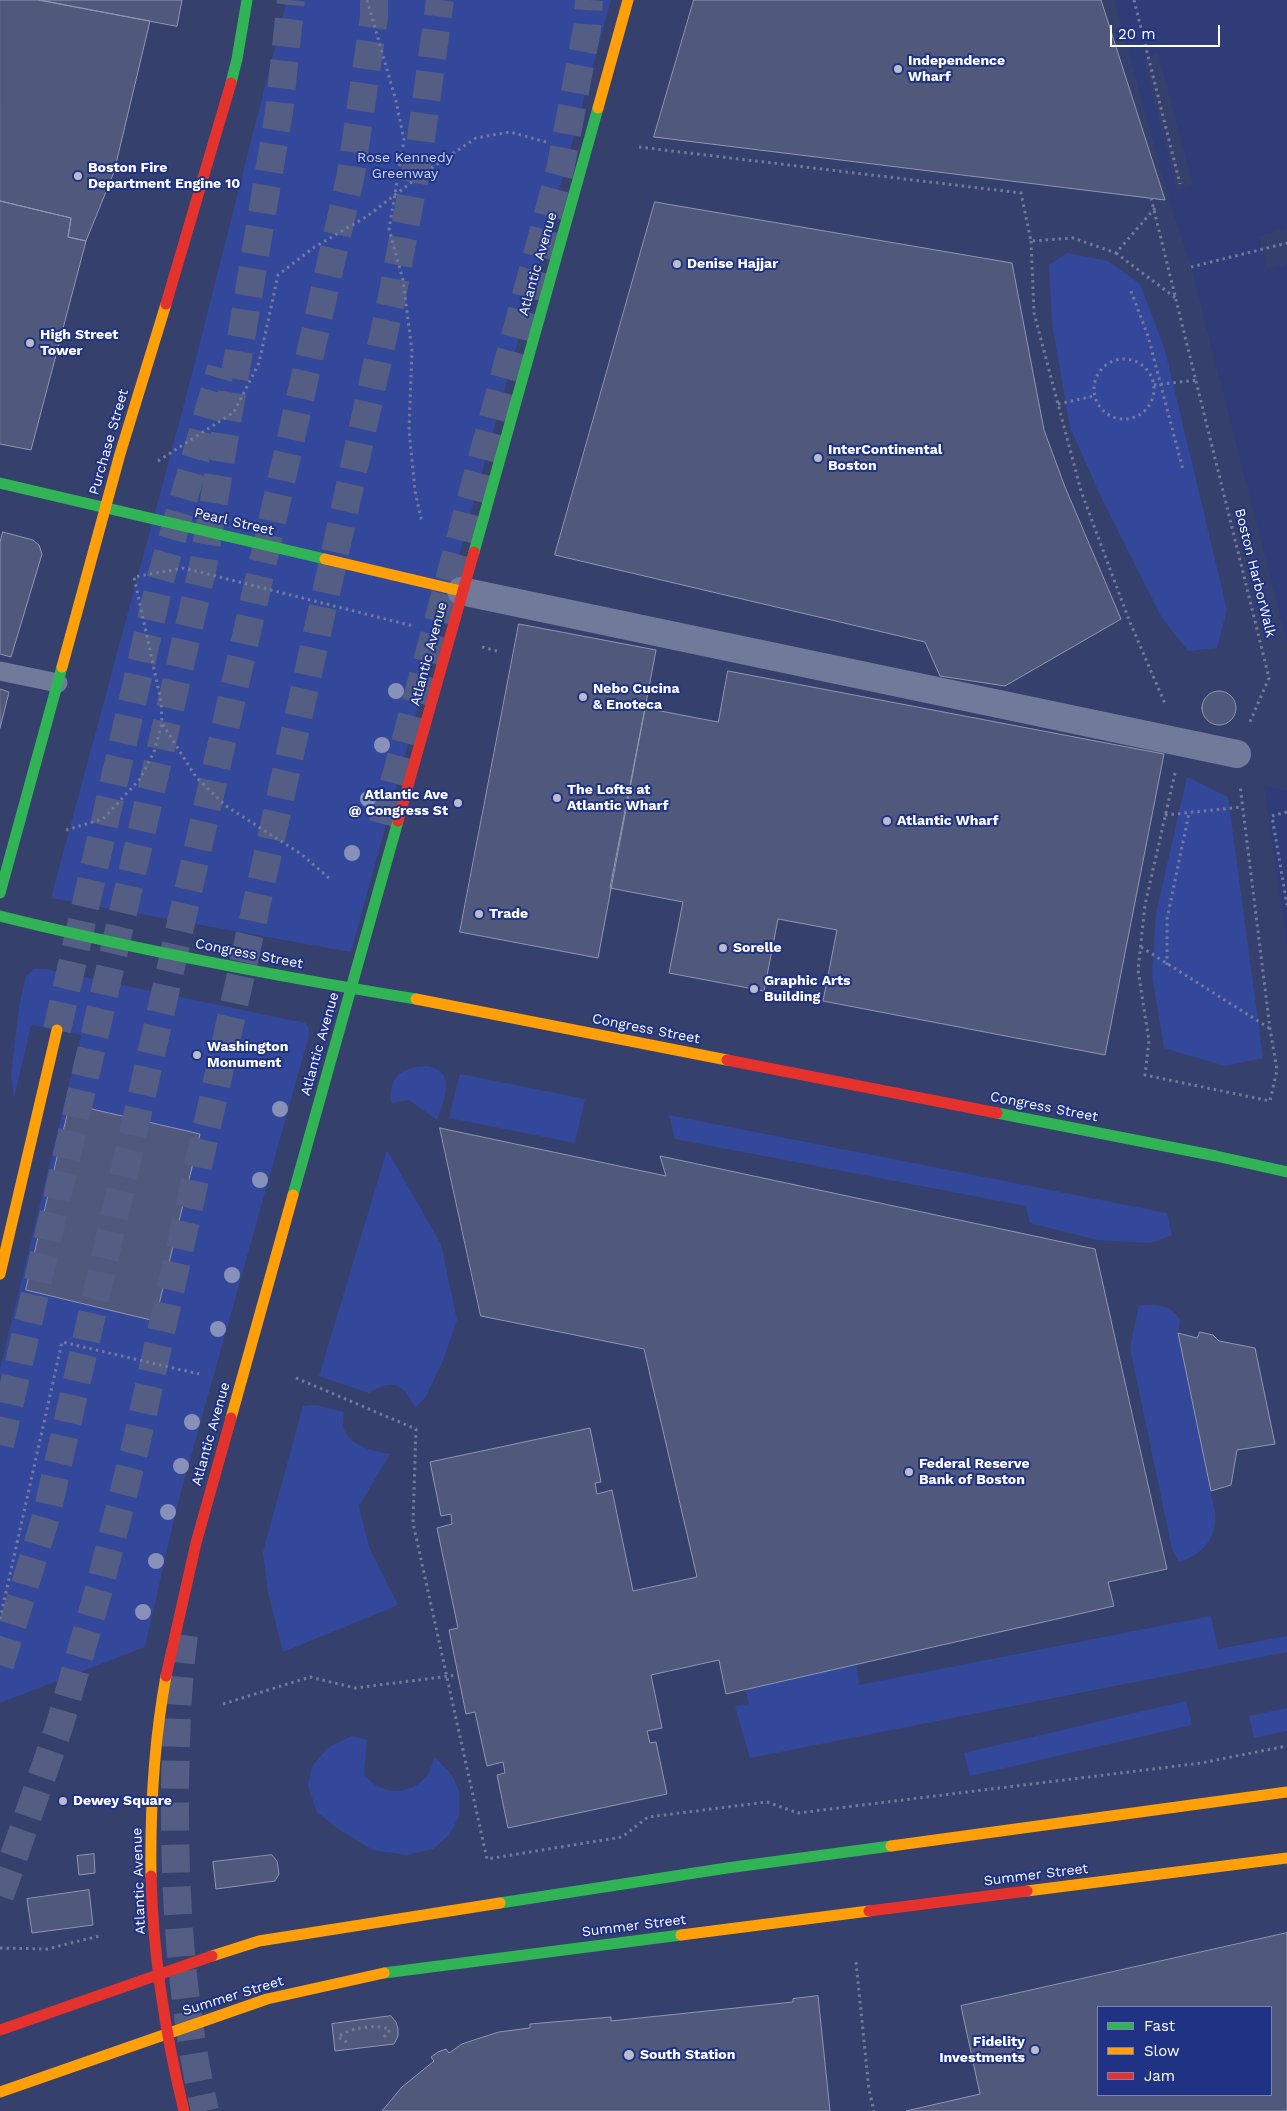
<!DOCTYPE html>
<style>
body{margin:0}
#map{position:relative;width:1287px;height:2111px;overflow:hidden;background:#36406d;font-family:"Work Sans",sans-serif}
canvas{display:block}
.legend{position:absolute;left:1097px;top:2006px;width:175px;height:90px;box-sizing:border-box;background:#203283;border:1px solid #7984b5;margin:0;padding:6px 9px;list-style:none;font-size:15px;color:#fff}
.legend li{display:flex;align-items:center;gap:10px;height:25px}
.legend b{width:25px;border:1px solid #7984b5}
.scale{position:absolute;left:1110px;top:25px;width:110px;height:22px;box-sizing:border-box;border:2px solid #fff;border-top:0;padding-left:6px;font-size:15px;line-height:18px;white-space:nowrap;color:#fff;-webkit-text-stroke:4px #203283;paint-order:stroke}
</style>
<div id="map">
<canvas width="1287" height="2111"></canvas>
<ul class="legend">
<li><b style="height:6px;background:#30b455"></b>Fast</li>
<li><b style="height:6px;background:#ff9f0a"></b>Slow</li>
<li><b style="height:6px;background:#e5322d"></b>Jam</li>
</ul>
<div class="scale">20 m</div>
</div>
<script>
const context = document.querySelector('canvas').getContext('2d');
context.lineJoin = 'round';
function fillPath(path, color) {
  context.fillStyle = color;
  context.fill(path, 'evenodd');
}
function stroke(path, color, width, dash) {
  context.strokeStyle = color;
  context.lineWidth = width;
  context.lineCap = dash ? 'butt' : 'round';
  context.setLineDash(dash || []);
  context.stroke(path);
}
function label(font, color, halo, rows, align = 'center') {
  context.font = font + ' "Work Sans",sans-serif';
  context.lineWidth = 4;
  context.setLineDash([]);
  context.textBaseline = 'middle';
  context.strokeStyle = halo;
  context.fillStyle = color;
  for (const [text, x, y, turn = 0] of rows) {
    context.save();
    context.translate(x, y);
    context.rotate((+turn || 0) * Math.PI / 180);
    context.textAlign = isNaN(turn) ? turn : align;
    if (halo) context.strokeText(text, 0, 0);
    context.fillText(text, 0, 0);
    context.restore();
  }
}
fillPath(new Path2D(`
 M287,0H611L351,952L51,898L185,401Z
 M1067,253L1108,261L1140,284L1165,350L1227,610L1217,648L1188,651L1162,618L1100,495L1070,427L1052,324L1049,265Z
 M1187,777L1228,797L1263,1058L1225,1066L1164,1048L1152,974L1156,913Z
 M34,969H45L305,1023L309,1029L308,1039L177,1506L145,1647L0,1703V1369L81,1035L31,1025L14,1098L11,1075L19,1007L26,976Z
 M415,1067C420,1067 427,1065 431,1067C457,1074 443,1103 437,1120L409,1100L391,1103C390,1082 394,1073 415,1067Z
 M460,1074L585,1099L575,1143L449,1118Z
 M669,1115L1167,1213L1172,1235L1151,1243L1098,1240L1030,1223L1026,1206L675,1139Z
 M387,1150L441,1244L457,1320L442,1363L425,1398L415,1408C403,1382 393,1379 369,1393L319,1376Z
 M1139,1305C1158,1306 1169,1302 1180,1320L1178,1333L1215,1513C1217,1539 1203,1554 1179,1562L1172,1549L1130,1348Z
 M315,1405L344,1412C337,1442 365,1450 390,1454L359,1506L369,1547L398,1605L283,1652L268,1592L263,1552L303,1406Z
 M1211,1616L1218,1649L1287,1636V1652L750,1758L735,1706L749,1704L745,1689L856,1664L859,1685Z
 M1186,1701L1192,1725L970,1776L964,1753Z
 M1287,1708V1731L1254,1738L1249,1716Z
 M352,1736L367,1740L364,1775C380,1794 407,1797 425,1778C430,1774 432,1763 435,1757L452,1775L459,1791V1816L449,1835L433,1849L406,1855L373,1850L338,1829L317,1812L308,1786L312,1766L329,1747Z`), '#33489a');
fillPath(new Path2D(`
 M1114,0H1287V643L1191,267L1171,205Z
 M1264,786L1287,791V945Z`), '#2f3c78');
fillPath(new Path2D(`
 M1158,53L1193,185L1177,190L1144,60Z
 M1287,228V264L1267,269L1259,236Z`), '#36406d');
const building = new Path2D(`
 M0,0H39L150,21L114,172L86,241L68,237L71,218L0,201Z
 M39,0H182L177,26Z
 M694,0H1101L1165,200L654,137Z
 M0,201L71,218L68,237L86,241L31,450L0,444Z
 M655,202L1012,263L1044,430L1065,487L1121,619L1005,686L940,676L925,642L555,555Z
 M3,532L33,540L39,545L42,554L11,657L0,654V543Z
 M519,624L656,650L598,958L460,932Z
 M728,671L1164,754L1105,1055L823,1001L837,930L778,919L764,991L669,973L683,902L610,888L645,708L718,722Z
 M0,689L9,692L0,728Z
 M1202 708a17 17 0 1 1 34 0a17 17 0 1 1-34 0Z
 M70,1104L200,1134L155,1321L26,1290Z
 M440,1128L666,1176L660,1156L1095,1249L1167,1569L1108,1582L1114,1606L726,1694L719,1660L651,1675L662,1728L647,1731L650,1743L656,1742L667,1794L508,1828L497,1775L505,1773L503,1762L487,1766L475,1712L466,1714L449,1630L458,1628L437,1528L452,1524L451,1514L441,1516L430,1462L590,1428L601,1482L595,1483L597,1494L612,1490L633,1591L697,1577L644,1349L481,1316Z
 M1200,1332L1213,1335L1219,1341L1255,1348L1275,1444L1237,1450L1231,1485L1211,1491L1178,1333L1197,1338Z
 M94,1854L95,1873L79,1875L77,1856Z
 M272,1855L277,1861L279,1874L275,1881L216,1889L213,1862Z
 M89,1890L93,1925L32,1933L27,1899Z
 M1287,1933V2111H906L980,2094L961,2006ZM1098,2007H1271V2095H1098Z
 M818,1996L830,2111H382L402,2087L434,2061L431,2057L438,2052L446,2049L449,2053L462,2044L480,2038L499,2032L530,2028V2024L611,2017V2021L793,2002V1999Z
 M391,2016L396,2022L398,2029V2036L394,2044L335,2051L332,2024Z`);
fillPath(building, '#50587c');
stroke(building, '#9096b1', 1);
stroke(new Path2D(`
 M383,824L560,170L587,29L589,0
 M57,1030L160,581L221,368
 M0,1445L203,566L279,112L291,0
 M184,1635C177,1685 176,1736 175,1786C174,1895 181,2005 205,2111
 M0,1665L46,1517L351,174L374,17V0
 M0,1896L59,1727L99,1589L137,1440L392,297L419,153L440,0`), '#545d83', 28, [28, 14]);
stroke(new Path2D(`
 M367,0L396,101L404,140L389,229L403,280L412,351L409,430L415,491L422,523
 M1134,0L1180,184
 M639,147L1021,193L1031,241L1073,238L1116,253L1155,208
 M1151,198L1269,678L1249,724
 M1031,241L1034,313L1081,491L1129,620L1166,706
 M1116,253L1177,299
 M1191,267L1287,243
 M1131,291L1148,336L1183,470
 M1094 389a30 30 0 1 1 60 0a30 30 0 1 1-60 0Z
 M1154,385L1197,380
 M1058,404L1094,396
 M158,461L234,412L259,363L278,275L313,248L366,217L421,175L476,138L510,132L546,142
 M482,647L497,651
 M1175,773L1145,905L1138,970L1149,1041L1145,1075L1270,1101L1277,1070L1270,1029L1240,785
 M1287,812L1272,816L1287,905
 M1165,815L1242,807
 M66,830L103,819L140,779L154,752L162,723
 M329,878L301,854L226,806L196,777L162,723L161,701L134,577L184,568L413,626
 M1141,947L1269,1028
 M1167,965V919L1189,813
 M296,1378L416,1429L413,1523L487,1859L622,1837L648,1817L767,1802L798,1813L1201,1763L1287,1746
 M0,1619L62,1342L199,1374
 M223,1704L310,1677L355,1688L458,1675
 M0,1948L47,1949L99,1936
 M856,1962L869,2090L874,2111
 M347,2042L338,2037C349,2028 378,2023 390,2030L383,2038`), '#727a9b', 3, [2.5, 4]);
stroke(new Path2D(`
 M0,671L58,683`), '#727a9b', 19);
stroke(new Path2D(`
 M461,591L1237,754`), '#727a9b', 28);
stroke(new Path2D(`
 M231,83L237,59L247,0
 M0,483L325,559
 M474,552L598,108
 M0,893L62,667
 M0,916C137,950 277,976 416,999
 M997,1113L1216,1156L1287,1172
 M293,1195L398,821
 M500,1903L727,1868L891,1846
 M384,1973L681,1935`), '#30b455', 11);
stroke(new Path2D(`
 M598,108L628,0
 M325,559L461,591
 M62,667L120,454L166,304
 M416,999L727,1060
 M0,1274L57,1030
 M231,1418L293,1195
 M891,1846L1287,1792
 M151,1876C150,1810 154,1742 166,1676
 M1027,1891L1287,1858
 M681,1935L869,1911
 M212,1956L259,1941L500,1903
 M0,2092L267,1999L384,1973`), '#ff9f0a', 11);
stroke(new Path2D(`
 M166,304L231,83
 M398,821L474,552
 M727,1060L997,1113
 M166,1676L196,1543L231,1418
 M151,1876C153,1956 165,2033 184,2111
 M869,1911L1027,1891
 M0,2030L212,1956`), '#e5322d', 11);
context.fillStyle = '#8891b9';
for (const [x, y] of [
 [396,691],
 [382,745],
 [368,799],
 [352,853],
 [280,1109],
 [260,1180],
 [232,1275],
 [218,1329],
 [192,1422],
 [181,1466],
 [168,1512],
 [156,1561],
 [143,1612]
]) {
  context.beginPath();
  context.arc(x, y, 8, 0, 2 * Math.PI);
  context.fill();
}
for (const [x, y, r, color] of [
 [898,69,5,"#b9bccc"],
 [78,176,5,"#b9bccc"],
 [677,264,5,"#b9bccc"],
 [30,343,5,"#b9bccc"],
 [818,458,5,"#b9bccc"],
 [583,697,5,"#b9bccc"],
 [557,798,5,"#b9bccc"],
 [458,803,5,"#b9bccc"],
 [887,821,5,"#b9bccc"],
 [479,914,5,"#b9bccc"],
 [723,948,5,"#b9bccc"],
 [754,989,5,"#b9bccc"],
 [197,1055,5,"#b9bccc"],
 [909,1472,5,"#b9bccc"],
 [63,1801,5,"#b9bccc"],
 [1035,2050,5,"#b9bccc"],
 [629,2055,6,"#b9bccc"]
]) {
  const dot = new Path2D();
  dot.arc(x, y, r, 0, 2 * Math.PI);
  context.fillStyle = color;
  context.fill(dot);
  stroke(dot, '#203283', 2);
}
label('bold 14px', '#fff', '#203283', [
 ["Independence",908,61],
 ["Wharf",908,77],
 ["Boston Fire",88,168],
 ["Department Engine 10",88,184],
 ["Denise Hajjar",687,264],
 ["High Street",40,335],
 ["Tower",40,351],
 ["InterContinental",828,450],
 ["Boston",828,466],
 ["Nebo Cucina",593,689],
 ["& Enoteca",593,705],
 ["The Lofts at",567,790],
 ["Atlantic Wharf",567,806],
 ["Atlantic Ave",448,795,"right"],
 ["@ Congress St",448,811,"right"],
 ["Atlantic Wharf",897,821],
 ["Trade",489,914],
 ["Sorelle",733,948],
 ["Graphic Arts",764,981],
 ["Building",764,997],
 ["Washington",207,1047],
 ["Monument",207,1063],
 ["Federal Reserve",919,1464],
 ["Bank of Boston",919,1480],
 ["Dewey Square",73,1801],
 ["Fidelity",1025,2042,"right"],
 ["Investments",1025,2058,"right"],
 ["South Station",640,2055]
], 'left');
label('14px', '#cbd4f7', '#203283', [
 ["Rose Kennedy",405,158],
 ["Greenway",405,174]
]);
label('14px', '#fff', '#203283', [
 ["Atlantic Avenue",538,264,-74],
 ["Purchase Street",109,442,-74],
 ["Pearl Street",234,522,13],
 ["Boston HarborWalk",1255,573,76],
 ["Atlantic Avenue",429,654,-75],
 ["Congress Street",249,954,11],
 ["Congress Street",646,1029,11],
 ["Atlantic Avenue",320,1044,-74],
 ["Congress Street",1044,1107,11],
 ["Atlantic Avenue",211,1434,-74],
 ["Summer Street",1036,1875,-7],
 ["Atlantic Avenue",139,1881,-92],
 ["Summer Street",634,1926,-7],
 ["Summer Street",233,1996,-17]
]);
</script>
